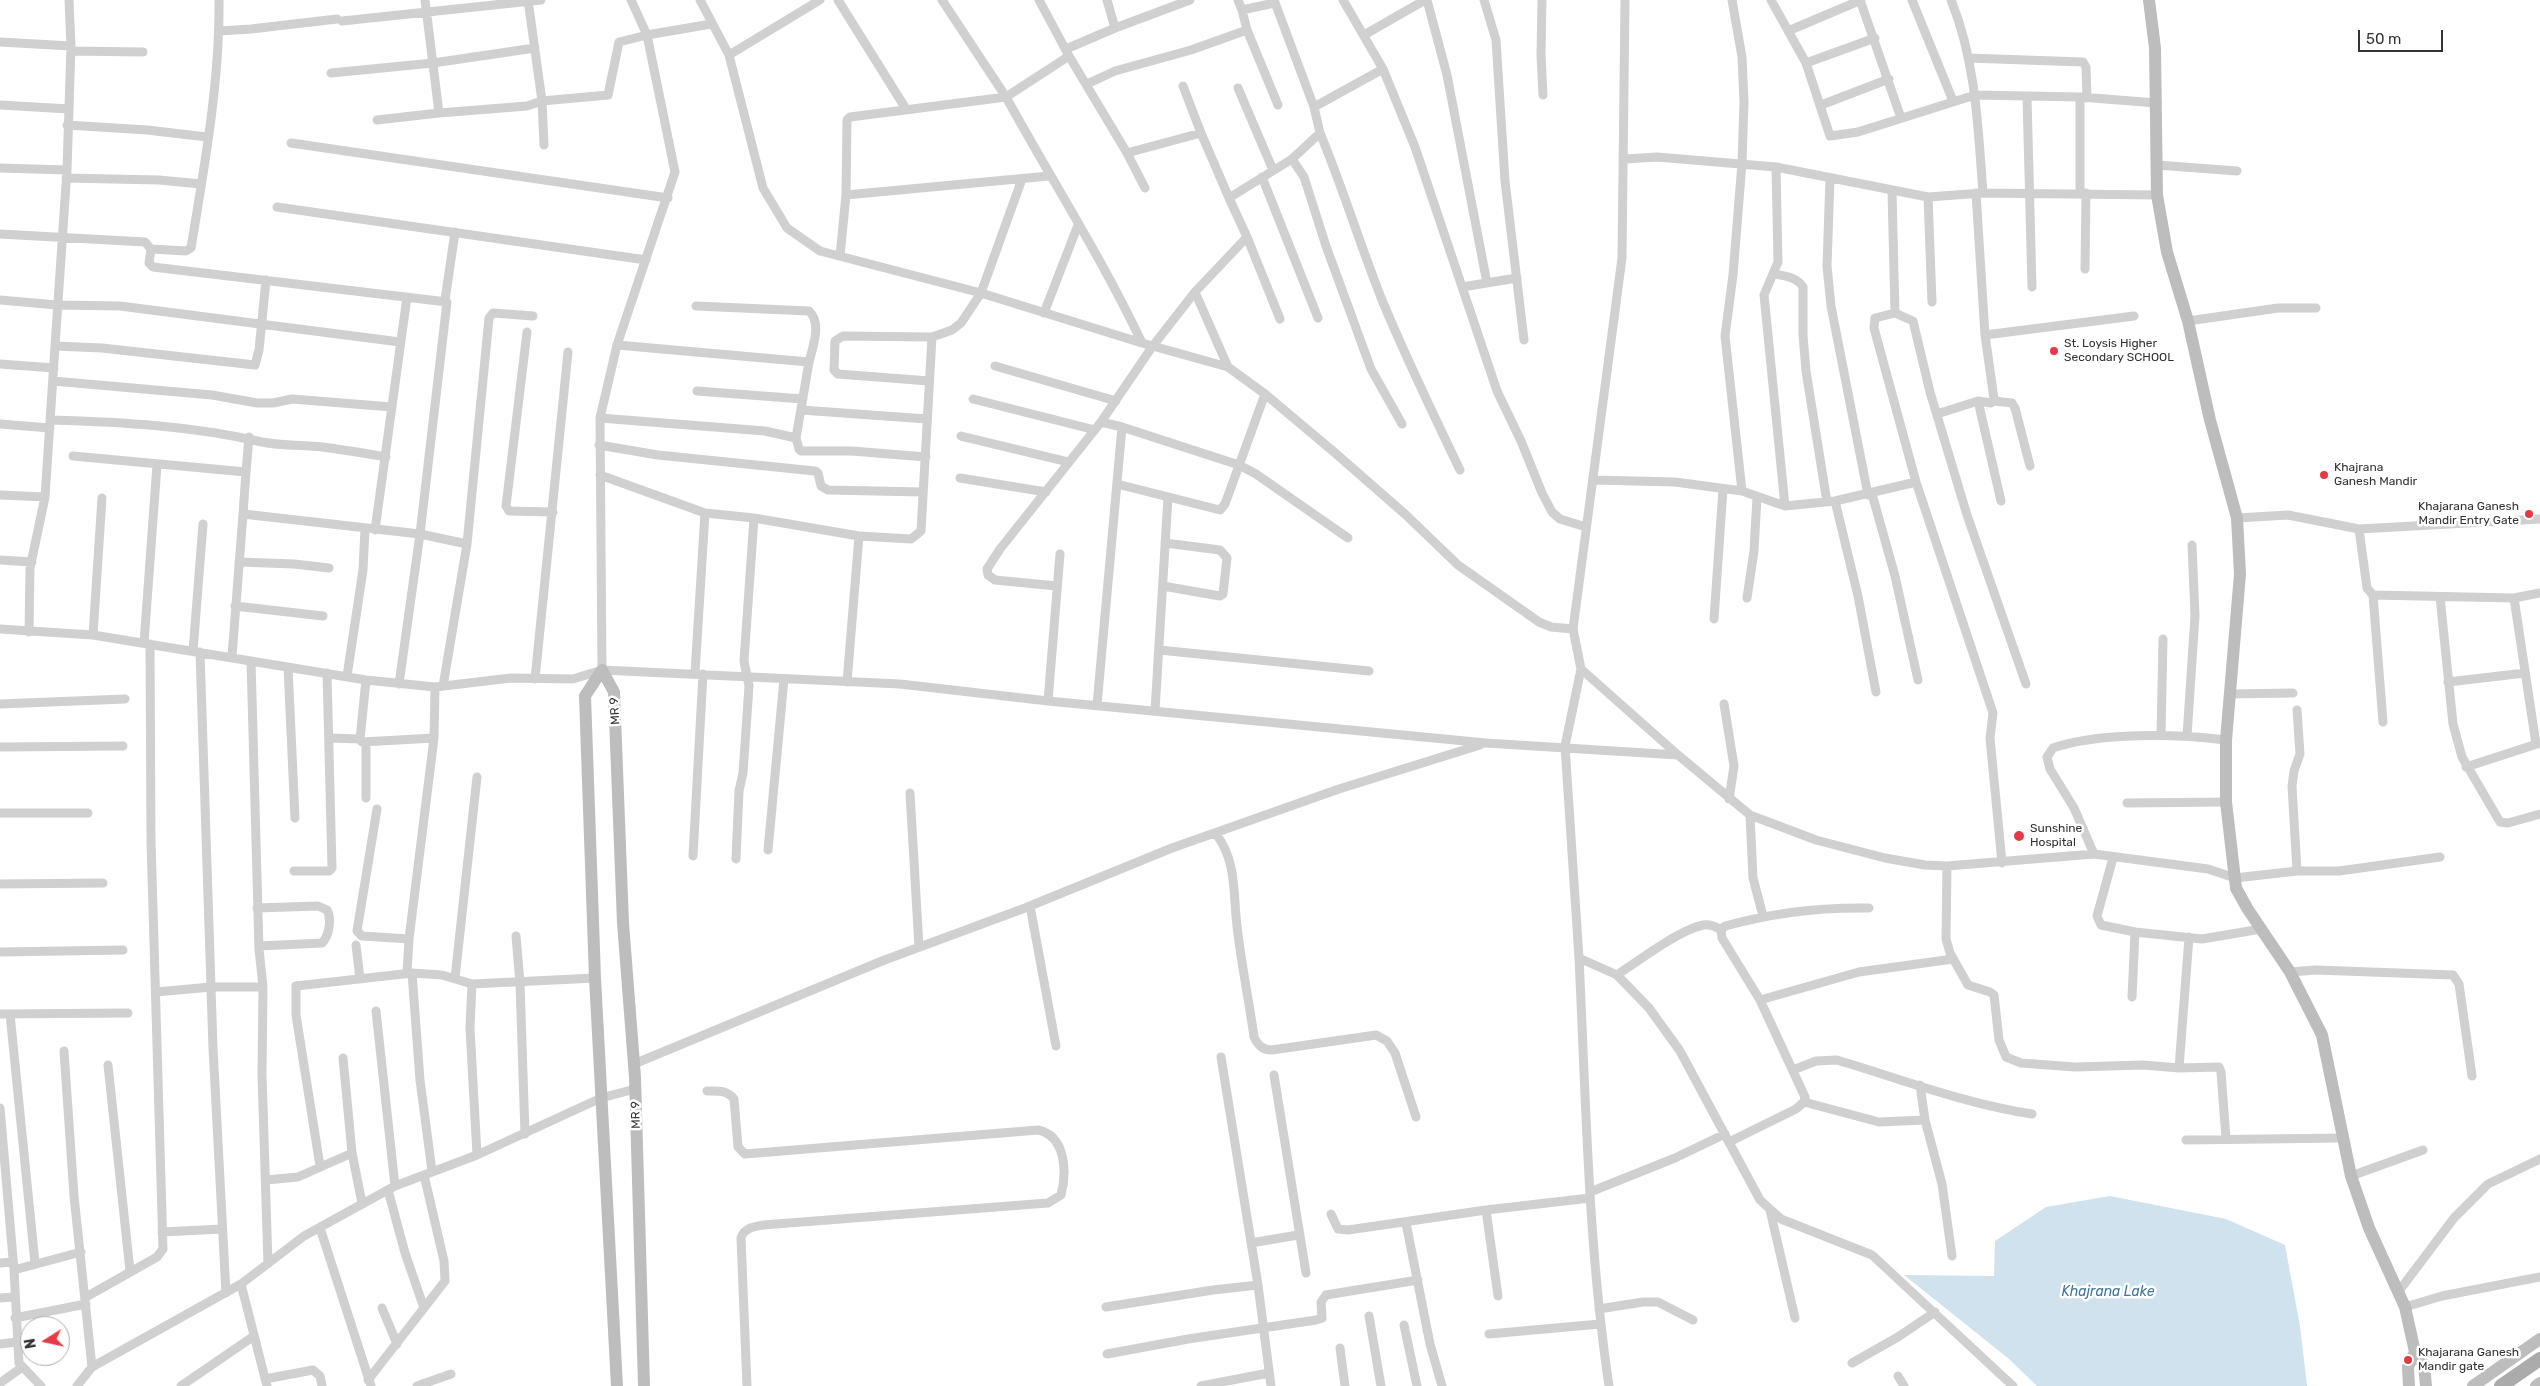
<!DOCTYPE html>
<style>
body{margin:0}
#map{position:relative;width:2540px;height:1386px;overflow:hidden;background:#fff;font-family:Rubik,sans-serif}
canvas{display:block}
.north{position:absolute;left:20px;top:1316px;width:50px;height:50px;box-sizing:border-box;background:#fff;border:1px solid #adadad;border-radius:50%;rotate:260deg;font-size:14px;font-weight:700;line-height:20px;text-align:center;color:#333}
.north::after{content:'';display:block;margin:auto;width:18px;height:22px;background:#e63946;clip-path:polygon(50% 0,100% 100%,50% 72%,0 100%)}
.scale{position:absolute;left:2358px;top:30px;width:85px;height:22px;box-sizing:border-box;border:2px solid #333;border-top:0;padding-left:6px;font-size:15px;line-height:18px;white-space:nowrap;color:#333;-webkit-text-stroke:4px #fff;paint-order:stroke}
</style>
<div id="map">
<canvas width="2540" height="1386"></canvas>
<div class="north">N</div>
<div class="scale">50 m</div>
</div>
<script>
const context = document.querySelector('canvas').getContext('2d');
context.lineJoin = 'round';
function fillPath(path, color) {
  context.fillStyle = color;
  context.fill(path, 'evenodd');
}
function stroke(path, color, width, dash) {
  context.strokeStyle = color;
  context.lineWidth = width;
  context.lineCap = dash ? 'butt' : 'round';
  context.setLineDash(dash || []);
  context.stroke(path);
}
function label(font, color, halo, rows, align = 'center') {
  context.font = font + ' Rubik,sans-serif';
  context.lineWidth = 5;
  context.setLineDash([]);
  context.textBaseline = 'middle';
  context.strokeStyle = halo;
  context.fillStyle = color;
  for (const [text, x, y, turn = 0] of rows) {
    context.save();
    context.translate(x, y);
    context.rotate((+turn || 0) * Math.PI / 180);
    context.textAlign = isNaN(turn) ? turn : align;
    if (halo) context.strokeText(text, 0, 0);
    context.fillText(text, 0, 0);
    context.restore();
  }
}
fillPath(new Path2D(`
 M2110,1196L2226,1219L2285,1245L2300,1326L2307,1386H2037L2009,1359L1904,1275L1994,1276L1995,1241L2046,1207Z`), '#cfe2ee');
stroke(new Path2D(`
 M219,0C220,81 204,169 191,248L186,251L151,249L149,263L153,267L447,302L420,534L467,544
 M528,0L542,101L544,145
 M631,0L647,35L711,24
 M700,0L729,55L763,188L787,228L820,251L981,293L1142,343
 M838,0L906,109
 M1039,0L1069,56L1127,153L1201,133L1229,198
 M1107,0L1115,28
 M1238,0L1242,10
 M1343,0L1383,69L1415,147L1497,391L1521,441L1542,493L1552,512L1560,519L1586,527
 M1427,0L1447,75L1487,283
 M1484,0L1496,40L1505,181L1524,340
 M1542,0L1541,55L1543,95
 M1732,0L1742,57L1744,102L1742,163L1733,275L1725,336L1742,491
 M1771,0L1806,63L1830,136L1858,132L1975,95L2080,97L2157,103
 M1860,0L1901,118
 M1912,0L1953,101
 M1951,0C1976,61 1978,128 1983,193
 M342,21L541,0
 M1247,30L1278,105
 M219,31L251,29L337,19
 M1788,31L1861,0
 M1364,35L1425,0
 M0,42L71,46
 M1066,49L1115,28L1190,0
 M71,51L143,52
 M729,55L820,0
 M1069,56L1006,97C1051,179 1102,258 1142,343L1228,367
 M1968,58L2083,62L2086,67L2087,98
 M1806,63L1875,38
 M331,73L433,63L535,48
 M1087,84L1115,71L1191,50L1247,30L1242,10L1274,3
 M1183,86L1201,133
 M1238,88L1273,170
 M2027,97L2032,287
 M0,105L69,109
 M1821,105L1889,79
 M1314,107L1383,69
 M439,113L527,106L542,101L608,95L619,42L647,35L675,172L617,345L600,418L602,670
 M377,120L439,113L425,0
 M67,125L147,130L207,137
 M1320,133C1343,188 1360,245 1382,300C1406,358 1433,414 1460,470
 M291,143L668,198
 M1127,153L1145,188
 M1292,159L1304,177L1326,246L1371,369L1402,424
 M1625,159L1657,157L1776,167L1928,197L1983,193L2157,195
 M2157,165L2237,171
 M1776,167L1778,262L1764,295L1785,506
 M0,168L67,170L55,346
 M67,170L71,46L69,0
 M1262,177L1318,318
 M66,178L159,180L201,184
 M1830,178L1827,266L1831,306L1868,495
 M1892,192L1895,313L1913,321L1930,392L1967,515L2026,684
 M1976,193L1985,335L2134,316
 M2080,193V97
 M846,195L1049,176
 M1928,197L1932,302
 M277,207L646,260
 M0,234L145,242L151,249
 M1247,237L1280,319
 M840,256L846,195L847,120L850,117L1006,97L942,0
 M2085,269L2086,193
 M1774,274C1785,276 1797,277 1803,287V335L1806,371L1827,502
 M1462,287L1517,278
 M0,300L57,305L120,306L400,342
 M445,300L455,232
 M696,306L809,311C822,323 813,346 809,362
 M1044,313L1078,225
 M1895,313L1875,318L1874,328L1916,482
 M2188,321L2278,308H2316
 M527,332L506,506L509,511L553,512
 M617,345L809,362L796,438
 M0,364L54,368
 M995,366L1116,401
 M53,381L212,395L257,403H273L292,399L392,407
 M929,381L838,374L834,370L835,341L843,336L932,337L952,330L961,323L981,293L1022,179
 M697,391L803,399
 M973,399L1095,430
 M1978,401L1991,403L1994,399L1985,335
 M1994,401L2012,403L2015,408L2030,466
 M801,410L927,419
 M1937,414L1978,401L2001,501
 M600,418L765,431L796,438L799,449L801,451H852L926,457
 M51,420C121,422 194,426 262,442C281,446 303,445 322,447C344,450 365,453 386,457
 M0,424L50,428
 M1122,427L1239,465L1256,474L1348,538
 M961,436L1069,462
 M599,445L658,455L815,471L818,473L821,486L828,490L922,492
 M73,456L246,472L243,514
 M246,472L249,437
 M600,475L705,513L754,518L744,661L749,686L743,773L739,791L736,859
 M960,478L1046,492
 M1594,480L1675,482L1742,491L1785,506L1835,501L1916,482L1993,713L1990,738L2002,863
 M1117,484L1220,510L1225,504L1265,394
 M1872,494L1895,576L1918,680
 M0,495L45,497
 M1835,501L1858,596L1876,692
 M754,518L859,536
 M2237,518L2288,515L2359,529L2540,519
 M2359,529L2367,588L2373,595L2514,598
 M375,530L407,297
 M0,560L32,562
 M239,562L294,564L329,568
 M1057,586L995,580L988,575L987,569L1000,549L1101,422L1152,347L1195,292
 M1163,586L1220,596L1223,594L1227,558L1220,550L1165,543
 M2373,595L2383,722
 M2440,597L2453,724L2462,757L2500,822L2508,823L2540,814
 M1747,598L1754,551L1757,497
 M235,606L323,616
 M1714,619L1723,489
 M0,629L93,635L366,680L435,687L511,678L573,679L602,670L900,684L1048,701L1486,743L1678,755L1581,669L1573,629L1551,627L1539,622L1458,565L1406,515L1334,452L1265,394L1228,367L1195,292L1247,237L1229,198L1292,159L1320,133L1314,107L1274,0
 M1573,629L1622,258L1625,0
 M29,632L30,568L45,497L55,346L102,348L255,365L259,350L266,280
 M93,635L102,498
 M144,643L157,465
 M1159,650L1369,671
 M193,651L203,524
 M200,652L213,1048L226,1293
 M232,656L243,514L420,534L399,684
 M251,661L259,949L263,987L262,1074L268,1264
 M288,667L295,818
 M1581,669L1565,746L1579,958L1617,975L1649,1008L1680,1051L1760,1200L1781,1219L1872,1255L2013,1386
 M695,673L705,513
 M347,676L363,570L365,529
 M535,679L568,352
 M366,680L360,739L362,742L434,738
 M847,682L859,536L911,539L921,531L932,337
 M2448,682L2525,673
 M443,686L467,544L489,318L493,313L533,316
 M2229,694L2293,693
 M1048,701L1060,554
 M0,704L125,699
 M1724,704L1734,766L1729,799
 M1097,705L1122,427L1101,422
 M2297,710L2300,754L2294,771L2292,786L2297,871
 M1155,711L1168,497
 M2161,735L2163,639
 M2187,736L2195,616L2192,545
 M329,738L360,739
 M366,743V798
 M2536,744L2514,598L2540,593
 M0,747L123,746
 M1678,755L1750,815L1816,840L1885,858L1925,865L1947,866L2094,854L2208,869L2235,878L2297,871H2339L2440,857
 M2466,767L2540,743
 M910,793L919,947
 M2127,803L2226,802
 M377,809L357,931L362,936L409,939
 M0,813H88
 M1750,815L1753,878L1763,916
 M1216,834C1237,861 1233,894 1237,926C1241,963 1249,1000 1254,1037C1258,1045 1262,1050 1272,1050L1376,1035L1387,1041L1395,1053L1416,1117
 M768,850L784,679
 M2094,854L2074,808L2050,769L2047,757L2053,748C2100,732 2176,734 2226,740
 M693,856L703,674
 M2113,858L2097,916L2101,925L2135,932L2202,939L2261,929
 M1947,866L1946,939L1950,953L1968,985L1990,992L1994,995L1999,1040L2006,1057L2021,1063L2075,1067L2143,1065L2179,1068L2219,1067L2221,1072L2226,1139
 M294,871H329L332,868L327,673
 M0,884L103,883
 M1030,906L1056,1046
 M257,908L318,906L327,910C332,919 329,936 322,943L259,946
 M516,936L520,983L525,1134
 M356,945L360,979
 M0,952L123,950
 M1579,958C1586,1101 1588,1245 1609,1386
 M2290,972L2316,970L2453,975L2459,984L2472,1076
 M407,973L409,939L434,738L435,687
 M412,973L420,1080L432,1171
 M1617,975C1638,961 1679,930 1703,925C1710,924 1715,926 1721,930
 M455,978L477,777
 M472,984L470,1028L477,1155
 M156,992L211,987H263
 M2132,997L2135,932
 M1760,1000L1859,972L1953,959
 M376,1011L395,1186
 M0,1014L128,1013
 M10,1014L35,1263
 M64,1051L74,1196L92,1367
 M1221,1057L1258,1285L1271,1386
 M343,1058L352,1153L362,1203
 M634,1064L882,961L1025,908L1172,848L1339,789L1480,745
 M108,1065L130,1271
 M2179,1068L2189,937
 M1793,1070L1816,1061L1837,1060C1901,1079 1965,1104 2032,1114
 M1274,1075L1306,1273
 M1920,1085L1925,1120L1942,1184L1952,1256
 M707,1091C718,1091 727,1090 734,1099L738,1147L745,1154L1038,1130C1066,1136 1067,1172 1061,1195L1048,1203L763,1225C753,1227 744,1228 741,1238L747,1386
 M1804,1102L1879,1122L1925,1120
 M0,1108L14,1270L81,1252
 M2186,1140L2342,1138
 M1729,1142L1796,1109L1804,1102L1805,1097L1760,1000L1722,938L1721,930L1725,926C1772,913 1820,907 1869,908
 M320,1166L296,1015V986L412,973L442,975L472,984L595,978
 M2351,1176L2423,1150
 M266,1180L298,1177L352,1153
 M388,1190L405,1253L424,1308
 M1590,1192L1675,1158L1725,1134
 M1486,1210L1498,1296
 M1770,1210L1795,1318
 M1331,1214L1338,1229L1348,1230L1486,1210L1590,1198
 M1406,1223L1430,1344L1442,1386
 M320,1228L371,1386
 M162,1232L222,1229
 M1251,1243L1298,1235
 M0,1263L12,1262
 M14,1270L19,1363L41,1386
 M241,1284L267,1386
 M2399,1291L2454,1218L2488,1184L2540,1159
 M86,1297L157,1257L163,1249L151,841L150,644
 M0,1298L14,1297
 M1106,1307L1213,1290L1258,1285
 M2405,1307L2442,1296L2540,1277
 M382,1308L397,1344
 M1599,1309L1643,1302H1658L1693,1320
 M1369,1316L1381,1386
 M15,1318L86,1304
 M1404,1325L1417,1386
 M1489,1334L1600,1324
 M0,1344L17,1342
 M1340,1348L1345,1386
 M1107,1354L1188,1339L1316,1320L1322,1318L1321,1302L1326,1295L1418,1280
 M1852,1363L1898,1337L1935,1312
 M1898,1376L1904,1386
 M265,1379L313,1370L320,1376L322,1386
 M368,1380L445,1281L444,1261L424,1175
 M0,1383L21,1368
 M77,1386L92,1367L241,1284L304,1236L395,1186L477,1155L601,1098L635,1089
 M181,1386L254,1336
 M417,1386L451,1374
 M1201,1386L1269,1373`), '#d0d0d0', 9);
stroke(new Path2D(`
 M2149,0L2155,48L2157,195L2167,252L2188,321L2210,420L2237,518L2240,574L2226,740V802L2236,888L2247,908L2290,972L2322,1035L2351,1176L2369,1228L2405,1307L2415,1352L2424,1365L2426,1386
 M617,1386L595,978L585,696L602,670L614,692L623,923L635,1077L644,1386
 M2409,1386L2408,1367L2415,1352
 M2473,1386L2540,1339
 M2536,1386L2540,1383`), '#bdbdbd', 12);
stroke(new Path2D(`
 M2501,1386L2540,1359`), '#ababab', 14);
for (const [x, y, r, color] of [
 [2054,351,5,"#e63946"],
 [2324,475,5,"#e63946"],
 [2529,514,5,"#e63946"],
 [2019,836,6,"#e63946"],
 [2408,1360,5,"#e63946"]
]) {
  const dot = new Path2D();
  dot.arc(x, y, r, 0, 2 * Math.PI);
  context.fillStyle = color;
  context.fill(dot);
  stroke(dot, '#fff', 2);
}
label('12px', '#333', '#fff', [
 ["St. Loysis Higher",2064,344],
 ["Secondary SCHOOL",2064,358],
 ["Khajrana",2334,468],
 ["Ganesh Mandir",2334,482],
 ["Khajarana Ganesh",2519,507,"right"],
 ["Mandir Entry Gate",2519,521,"right"],
 ["Sunshine",2030,829],
 ["Hospital",2030,843],
 ["Khajarana Ganesh",2418,1353],
 ["Mandir gate",2418,1367]
], 'left');
label('12px', '#333', '#fff', [
 ["MR 9",615,711,-93],
 ["MR 9",636,1115,-91]
]);
label('italic 14px', '#3f7597', '#fff', [
 ["Khajrana Lake",2108,1292]
]);
</script>
